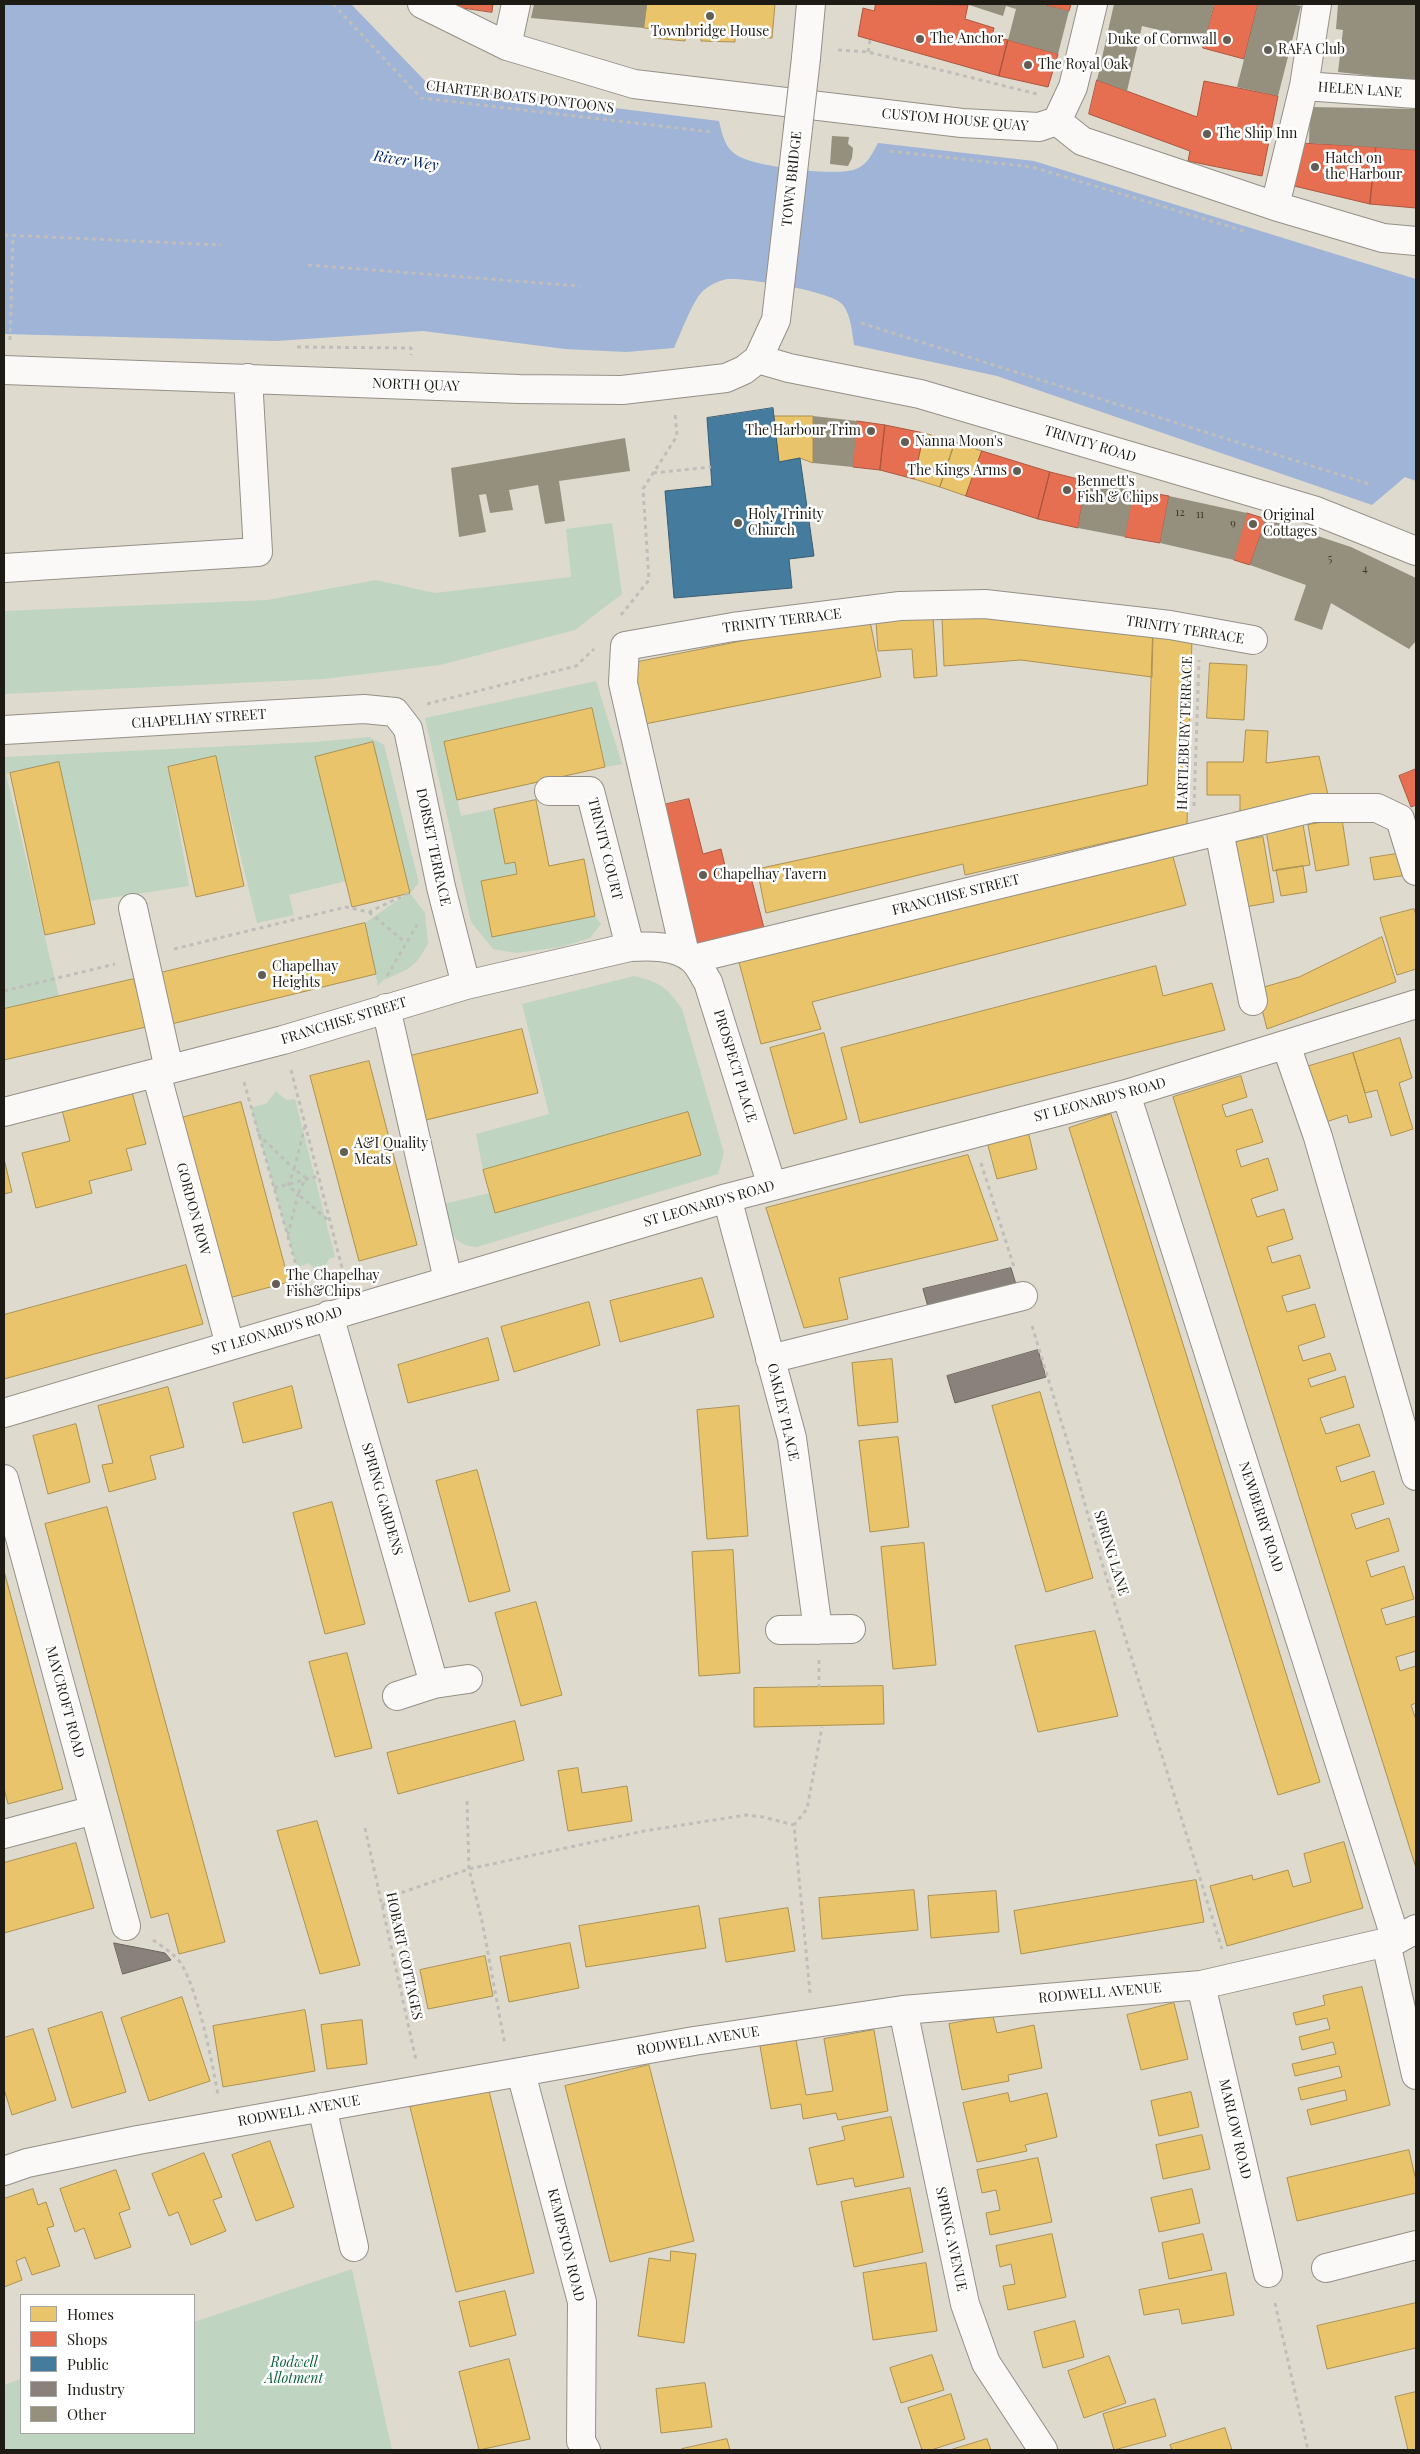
<!DOCTYPE html>
<style>
body{margin:0}
#map{position:relative;width:1420px;height:2454px;overflow:hidden;background:#dfdace;font-family:"Playfair Display",serif}
canvas{display:block}
.frame{position:absolute;inset:0;border:5px solid #1e1b14;pointer-events:none}
.legend{position:absolute;left:20px;top:2294px;width:175px;height:140px;box-sizing:border-box;background:#fff;border:1px solid #a5a4a1;margin:0;padding:6px 9px;list-style:none;font-size:15px;color:#1e1b14}
.legend li{display:flex;align-items:center;gap:10px;height:25px}
.legend b{width:25px;border:1px solid #a5a4a1}
</style>
<div id="map">
<canvas width="1420" height="2454"></canvas>
<div class="frame"></div>
<ul class="legend">
<li><b style="height:14px;background:#e9c46a"></b>Homes</li>
<li><b style="height:14px;background:#e76f51"></b>Shops</li>
<li><b style="height:14px;background:#457b9d"></b>Public</li>
<li><b style="height:14px;background:#8a817c"></b>Industry</li>
<li><b style="height:14px;background:#958f7d"></b>Other</li>
</ul>
</div>
<script>
const context = document.querySelector('canvas').getContext('2d');
context.lineJoin = 'round';
function fillPath(path, color) {
  context.fillStyle = color;
  context.fill(path, 'evenodd');
}
function stroke(path, color, width, dash) {
  context.strokeStyle = color;
  context.lineWidth = width;
  context.lineCap = dash ? 'butt' : 'round';
  context.setLineDash(dash || []);
  context.stroke(path);
}
function label(font, color, halo, rows, align = 'center') {
  context.font = font + ' "Playfair Display",serif';
  context.lineWidth = 5;
  context.setLineDash([]);
  context.textBaseline = 'middle';
  context.strokeStyle = halo;
  context.fillStyle = color;
  for (const [text, x, y, turn = 0] of rows) {
    context.save();
    context.translate(x, y);
    context.rotate((+turn || 0) * Math.PI / 180);
    context.textAlign = isNaN(turn) ? turn : align;
    if (halo) context.strokeText(text, 0, 0);
    context.fillText(text, 0, 0);
    context.restore();
  }
}
fillPath(new Path2D(`
 M612,523L622,594L575,630L440,665L324,679L4,694V611L267,600L376,580L435,593L571,577L566,529Z
 M596,681L622,764L605,767L592,708L444,742L461,816L494,809L505,864L515,862L517,874L481,881L492,936L595,916L601,924L590,938L561,947L516,953L493,949L471,922L425,718Z
 M369,737L384,745L419,883L410,893L425,913L428,944L418,960L408,969L384,980L386,977L378,986L365,923L409,892L346,881L289,895L294,915L257,923L216,756L168,767L189,886L90,901L59,762L6,774L59,996L4,1009V757L314,742Z
 M634,976C660,982 667,987 682,1009L724,1153L718,1174L477,1247C450,1246 449,1226 443,1204L490,1193L496,1213L700,1155L688,1112L483,1170L476,1134L549,1114L522,1004Z
 M276,1091L286,1100L295,1099L335,1257L329,1259L321,1274L308,1263L297,1268L251,1108L267,1103Z
 M352,2269L392,2450H4V2385L21,2379V2433H194V2322Z`), '#bfd5c1');
fillPath(new Path2D(`
 M4,4H351L429,85L719,121C722,133 724,146 735,154C751,167 838,177 856,169C868,164 872,154 878,143L1034,161L1416,279V481L1405,477L1372,505L997,376L854,345C852,332 851,316 843,305C833,291 750,279 732,279C722,278 707,286 701,293C692,303 680,335 674,348L626,352L565,349L423,331L276,341L4,334Z`), '#9fb4d6');
const homes = new Path2D(`
 M647,4H775L772,38L735,37V42L701,41V34H686L685,41L653,38V29L644,28Z
 M774,416H813V463L800,458L779,462Z
 M924,433L955,442L940,487L914,479Z
 M955,442L982,451L966,496L940,487Z
 M869,616L881,677L645,724L633,663Z
 M1004,616L1153,635L1152,677L1021,660L944,666L942,618Z
 M933,617L937,676L914,678L912,649L878,651L876,621Z
 M1153,635L1192,637L1187,824L965,875L963,864L766,913L757,869L1147,785Z
 M1210,663L1247,665L1244,720L1207,718Z
 M592,708L605,767L457,800L444,742Z
 M1246,730L1268,731L1266,763L1319,756L1328,795L1240,815V795H1207V762H1243Z
 M373,742L410,893L352,907L315,757Z
 M216,756L244,886L196,897L168,767Z
 M59,762L95,924L45,935L10,773Z
 M536,800L549,866L584,859L595,916L492,937L481,881L517,874L515,862L505,864L494,809Z
 M1342,819L1349,865L1316,871L1308,825Z
 M1303,824L1310,865L1273,871L1266,830Z
 M1263,837L1274,902L1245,907L1234,842Z
 M1172,853L1186,905L812,1002L821,1029L761,1044L737,955Z
 M1403,853L1407,875L1374,880L1370,858Z
 M1303,866L1307,892L1281,896L1276,870Z
 M1414,909L1416,915V969L1397,975L1380,918Z
 M365,923L376,974L159,1027L148,976Z
 M1382,937L1396,982L1267,1029L1257,989L1299,977Z
 M1156,966L1163,996L1212,983L1225,1030L860,1123L841,1048Z
 M134,979L146,1027L4,1060V1009Z
 M522,1029L538,1093L426,1120L410,1056Z
 M824,1033L847,1119L794,1134L770,1048Z
 M1400,1038L1412,1078L1399,1083L1413,1129L1391,1136L1377,1090L1365,1093L1353,1053Z
 M1353,1053L1372,1117L1349,1123L1347,1115L1323,1123L1306,1067Z
 M369,1061L417,1245L359,1261L310,1076Z
 M1241,1076L1247,1097L1222,1105L1226,1117L1252,1109L1263,1142L1236,1150L1241,1167L1268,1158L1278,1190L1251,1199L1257,1217L1284,1209L1293,1239L1267,1247L1272,1263L1300,1255L1310,1288L1282,1296L1287,1312L1315,1304L1325,1337L1298,1346L1303,1361L1330,1353L1336,1370L1308,1379L1311,1387L1345,1376L1354,1407L1320,1418L1326,1434L1359,1424L1370,1456L1336,1467L1341,1482L1374,1471L1384,1504L1351,1514L1356,1529L1389,1518L1399,1551L1366,1561L1371,1577L1404,1566L1414,1599L1381,1609L1386,1625L1416,1616V1651L1396,1657L1400,1671L1416,1666V1703L1411,1705L1416,1720V1868L1173,1097Z
 M132,1092L146,1144L126,1149L132,1170L89,1181L92,1193L36,1208L22,1153L70,1141L62,1110Z
 M241,1102L289,1282L229,1298L181,1118Z
 M688,1112L701,1155L495,1213L483,1170Z
 M1111,1114L1320,1782L1278,1795L1069,1128Z
 M1028,1131L1037,1169L997,1179L987,1142Z
 M968,1155L998,1240L839,1278L848,1319L804,1328L766,1208Z
 M4,1159L12,1192L4,1194Z
 M186,1265L203,1324L4,1379V1315Z
 M702,1278L714,1317L620,1342L610,1301Z
 M589,1302L600,1345L514,1372L501,1327Z
 M488,1338L499,1380L408,1403L398,1365Z
 M892,1359L898,1422L858,1426L852,1363Z
 M292,1386L302,1428L243,1443L233,1403Z
 M168,1387L184,1447L150,1456L156,1479L109,1492L102,1465L113,1463L98,1406Z
 M1040,1392L1093,1578L1046,1592L992,1406Z
 M739,1406L748,1536L707,1539L697,1410Z
 M76,1424L90,1482L48,1494L33,1436Z
 M898,1437L909,1527L870,1532L859,1441Z
 M477,1470L510,1591L469,1602L436,1481Z
 M332,1502L365,1624L325,1634L293,1513Z
 M107,1507L225,1942L179,1954L168,1913L151,1918L45,1524Z
 M924,1543L936,1665L893,1669L881,1547Z
 M733,1550L740,1673L699,1676L692,1552Z
 M4,1571L63,1789L8,1804L4,1788Z
 M536,1602L562,1695L521,1706L495,1613Z
 M1095,1631L1118,1716L1038,1732L1015,1646Z
 M347,1653L372,1748L335,1757L309,1662Z
 M883,1686L884,1724L754,1727V1688Z
 M515,1721L524,1760L398,1794L387,1753Z
 M578,1768L582,1793L627,1786L632,1821L568,1831L558,1771Z
 M317,1821L360,1965L320,1974L277,1831Z
 M1344,1842L1363,1908L1227,1946L1210,1886L1252,1875L1253,1880L1288,1870L1293,1887L1311,1882L1304,1854Z
 M76,1843L94,1908L4,1933V1863Z
 M1196,1880L1204,1922L1021,1954L1014,1911Z
 M914,1890L918,1930L822,1939L819,1898Z
 M996,1891L999,1932L931,1938L928,1896Z
 M699,1906L706,1948L586,1967L579,1926Z
 M788,1908L795,1951L726,1962L719,1919Z
 M570,1943L579,1988L509,2002L500,1957Z
 M485,1956L493,1996L428,2009L420,1970Z
 M1362,1987L1390,2105L1311,2125L1307,2110L1347,2100L1345,2090L1301,2100L1298,2088L1342,2077L1339,2066L1295,2076L1292,2064L1336,2054L1333,2042L1302,2050L1299,2037L1330,2029L1327,2018L1296,2025L1293,2013L1325,2005L1323,1996Z
 M182,1997L210,2081L149,2101L121,2018Z
 M1174,2003L1188,2059L1141,2070L1127,2015Z
 M305,2010L315,2071L223,2087L213,2026Z
 M102,2012L126,2092L72,2108L48,2029Z
 M993,2016L997,2033L1034,2025L1042,2068L1008,2075L1009,2081L962,2090L949,2024Z
 M362,2020L367,2064L327,2069L321,2025Z
 M33,2029L56,2100L12,2115L4,2089V2038Z
 M874,2030L888,2111L838,2120L836,2113L803,2119L801,2104L771,2109L760,2046L796,2040L806,2095L833,2091L824,2039Z
 M649,2065L694,2241L610,2262L565,2086Z
 M488,2087L534,2273L456,2292L410,2107Z
 M1191,2092L1199,2127L1159,2136L1151,2101Z
 M1008,2093L1010,2102L1047,2093L1057,2137L1025,2145L1027,2151L977,2162L963,2103Z
 M891,2117L904,2177L855,2187L853,2178L817,2185L809,2148L845,2140L842,2127Z
 M1202,2135L1210,2169L1163,2179L1156,2145Z
 M270,2141L294,2207L256,2221L232,2155Z
 M1409,2150L1416,2181V2193L1297,2221L1287,2178Z
 M204,2153L222,2197L213,2200L226,2231L191,2245L178,2212L169,2216L152,2174Z
 M1038,2158L1052,2222L990,2235L986,2213L1000,2210L996,2190L982,2193L977,2170Z
 M116,2170L130,2209L119,2213L131,2247L95,2259L84,2228L75,2232L60,2189Z
 M910,2188L923,2252L854,2267L841,2202Z
 M33,2189L38,2205L46,2202L54,2226L47,2228L60,2266L32,2275L25,2257L16,2261L22,2280L4,2287V2199Z
 M1192,2189L1200,2223L1159,2232L1151,2198Z
 M1052,2234L1066,2297L1008,2310L1003,2286L1015,2284L1011,2264L1000,2267L996,2246Z
 M1203,2234L1212,2270L1169,2279L1162,2243Z
 M671,2251L696,2254L684,2343L638,2336L649,2258L670,2261Z
 M926,2263L937,2331L873,2340L863,2273Z
 M1226,2273L1234,2315L1182,2324L1179,2309L1144,2315L1139,2290Z
 M505,2291L516,2335L470,2347L459,2302Z
 M1416,2303V2348L1327,2369L1317,2326Z
 M1075,2321L1084,2357L1043,2368L1034,2332Z
 M932,2355L944,2390L901,2403L890,2368Z
 M1109,2356L1126,2403L1084,2418L1068,2371Z
 M509,2359L530,2439L479,2450L459,2372Z
 M705,2383L712,2427L661,2433L656,2389Z
 M1416,2392V2450H1408L1395,2397Z
 M951,2394L965,2439L931,2450H922L908,2408Z
 M1155,2399L1166,2436L1114,2450L1103,2414Z
 M1225,2428L1232,2450H1172L1170,2445Z
 M727,2439L730,2450H682V2449Z
 M987,2439L991,2450H950Z`);
fillPath(homes, '#e9c46a');
stroke(homes, '#ac9150', 1);
const shops = new Path2D(`
 M436,4H493L492,12Z
 M876,4L968,5L965,19L994,28L992,36L1008,40L999,76L858,36L863,8L874,11Z
 M1042,4H1071L1069,11Z
 M1215,4H1258L1244,59L1203,48Z
 M1008,40L1058,54L1048,87L999,76Z
 M1097,80L1197,117L1204,81L1278,96L1262,176L1188,161L1190,151L1089,114Z
 M1301,143L1376,147L1370,204L1294,186Z
 M1376,147L1416,150V208L1370,204Z
 M857,421L885,425L880,470L853,467Z
 M885,425L924,433L914,479L880,470Z
 M982,451L1050,472L1038,519L966,496Z
 M1050,472L1086,481L1078,528L1038,519Z
 M1134,490L1169,496L1160,543L1125,537Z
 M1247,513L1266,519L1250,565L1234,560Z
 M1416,769V805L1411,807L1399,776Z
 M689,799L703,854L721,849L728,878L750,873L765,932L697,948L663,805Z`);
fillPath(shops, '#e76f51');
stroke(shops, '#ab563f', 1);
const public = new Path2D(`
 M773,408L779,462L800,458L814,556L789,559L792,588L674,598L665,491L712,486L707,418Z`);
fillPath(public, '#457b9d');
stroke(public, '#395e74', 1);
const industry = new Path2D(`
 M1011,1268L1018,1291L930,1314L923,1289Z
 M1038,1350L1046,1377L955,1403L947,1376Z
 M114,1943L165,1953L171,1960L123,1974Z`);
fillPath(industry, '#8a817c');
stroke(industry, '#6a625d', 1);
fillPath(new Path2D(`
 M534,4H647L644,28L531,18Z
 M966,4H1040L1069,11L1058,54L1008,40L1016,9L1006,6L1003,16Z
 M1114,4H1214L1205,41L1142,26L1127,91L1097,80Z
 M1258,4H1290L1301,6L1278,96L1237,87Z
 M1338,4H1416V81L1338,72L1343,30L1336,29Z
 M1310,107L1416,109V150L1309,143Z
 M832,136L849,137L848,144L853,148L852,158L848,166L830,164Z
 M813,416L857,421L853,467L813,463Z
 M625,438L630,471L559,481L565,521L545,524L538,485L509,490L513,510L490,513L486,494L479,495L486,532L459,537L451,468Z
 M1086,481L1134,490L1125,537L1078,528Z
 M1169,496L1247,513L1234,560L1160,543Z
 M1266,519L1351,547L1416,578V641L1409,649L1331,603L1322,630L1294,620L1306,585L1250,565Z`), '#958f7d');
const minor = new Path2D(`
 M422,4L507,46L634,84L962,123L1039,127L1057,121
 M507,46L516,4
 M806,58L811,4
 M1304,86L1416,94
 M1057,121L1082,141L1275,206L1383,238L1416,241
 M1057,121L1073,87L1093,4
 M1275,206L1304,86L1317,4
 M758,359L789,368L920,394L1316,511L1416,551
 M4,370L519,389L622,390L726,378L744,370L758,359L776,320L798,128
 M4,568L258,552L248,378
 M4,730L364,709L395,712L408,729L441,887L466,985
 M549,791H590L630,947
 M1219,831L1253,1001
 M133,908L169,1069
 M685,954L623,683L625,646L733,627L900,606L985,604L1170,625L1253,640
 M693,959L1313,808H1377L1400,819L1416,871
 M386,1008L448,1280
 M1286,1045L1318,1137L1416,1476
 M156,1073L230,1345
 M1126,1094L1396,1940
 M4,1112L283,1040L466,985L630,947C649,946 676,945 692,959C699,964 703,975 708,982L772,1186
 M727,1198L792,1438L818,1630
 M329,1315L434,1684
 M770,1359L1023,1296
 M4,1413L727,1198L1126,1094L1416,1004
 M4,1479L126,1926
 M780,1630L851,1629
 M397,1696L434,1684L468,1679
 M4,1834L94,1810
 M1386,1943L1416,2075
 M1201,1985L1268,2273
 M903,2010L965,2304L986,2363L1043,2450
 M521,2073L582,2302L581,2441L586,2450
 M322,2107L354,2247
 M4,2171L27,2163L138,2140L694,2041L903,2010L1201,1985L1396,1940L1416,1929
 M1326,2268L1416,2245`);
stroke(minor, '#949087', 30);
stroke(new Path2D(`
 M333,4L421,98L712,132
 M838,50L868,52L1037,94
 M868,52L870,40
 M890,151L1032,167L1244,231
 M4,235L221,245
 M308,265L580,286
 M861,323L1369,484
 M10,340L13,236
 M297,347L411,348V355
 M653,473L711,467
 M621,615L649,580L643,489L677,436L675,413
 M427,704L576,666L594,649
 M1194,806L1199,660
 M369,912L406,943
 M174,949L346,907L369,912L411,892
 M387,976L418,923
 M4,991L115,964
 M291,1070L345,1279
 M244,1082L304,1293
 M305,1126L294,1169L306,1178L298,1194L330,1222
 M258,1134L294,1169L288,1186L298,1194L288,1235
 M981,1163L1014,1267
 M274,1188L319,1176
 M1032,1326L1070,1450L1094,1537L1222,1949
 M819,1660V1687
 M467,1801L469,1869L482,1921L505,2045
 M365,1828L416,2060
 M382,1906L395,1895L469,1869L644,1831L746,1815L763,1817L794,1825
 M153,1940C163,1947 175,1954 182,1965C199,1995 212,2061 218,2095
 M810,1993L794,1825L807,1809L822,1727
 M1275,2303L1308,2450`), '#bfbeba', 3, [4, 4]);
stroke(minor, '#faf9f8', 28);
const minorBridge = new Path2D(`
 M798,128L806,58`);
stroke(minorBridge, '#949087', 30, []);
stroke(minorBridge, '#faf9f8', 28);
for (const [x, y, r, color] of [
 [710,16,5,"#625e55"],
 [920,39,5,"#625e55"],
 [1227,40,5,"#625e55"],
 [1268,50,5,"#625e55"],
 [1028,65,5,"#625e55"],
 [1207,134,5,"#625e55"],
 [1315,167,5,"#625e55"],
 [871,431,5,"#625e55"],
 [905,442,5,"#625e55"],
 [1017,471,5,"#625e55"],
 [1067,490,5,"#625e55"],
 [738,523,5,"#625e55"],
 [1253,524,5,"#625e55"],
 [703,875,5,"#625e55"],
 [262,975,5,"#625e55"],
 [344,1152,5,"#625e55"],
 [276,1284,5,"#625e55"]
]) {
  const dot = new Path2D();
  dot.arc(x, y, r, 0, 2 * Math.PI);
  context.fillStyle = color;
  context.fill(dot);
  stroke(dot, '#fff', 2);
}
label('11px', '#3c382e', null, [
 ["12",1180,513],
 ["11",1200,515],
 ["9",1233,524],
 ["5",1330,559],
 ["4",1365,569]
]);
label('14px', '#1e1b14', '#fff', [
 ["Townbridge House",710,32,"center"],
 ["The Anchor",930,39],
 ["Duke of Cornwall",1217,40,"right"],
 ["RAFA Club",1278,50],
 ["The Royal Oak",1038,65],
 ["The Ship Inn",1217,134],
 ["Hatch on",1325,159],
 ["the Harbour",1325,175],
 ["The Harbour Trim",861,431,"right"],
 ["Nanna Moon's",915,442],
 ["The Kings Arms",1007,471,"right"],
 ["Bennett's",1077,482],
 ["Fish & Chips",1077,498],
 ["Holy Trinity",748,515],
 ["Church",748,531],
 ["Original",1263,516],
 ["Cottages",1263,532],
 ["Chapelhay Tavern",713,875],
 ["Chapelhay",272,967],
 ["Heights",272,983],
 ["A&I Quality",354,1144],
 ["Meats",354,1160],
 ["The Chapelhay",286,1276],
 ["Fish&Chips",286,1292]
], 'left');
label('14px', '#1e1b14', '#fff', [
 ["HELEN LANE",1360,90,4],
 ["CHARTER BOATS PONTOONS",520,97,7],
 ["CUSTOM HOUSE QUAY",955,120,5],
 ["TOWN BRIDGE",792,179,-84],
 ["NORTH QUAY",416,385,2],
 ["TRINITY ROAD",1090,444,17],
 ["TRINITY TERRACE",782,621,-7],
 ["TRINITY TERRACE",1185,630,9],
 ["CHAPELHAY STREET",199,719,-4],
 ["HARTLEBURY TERRACE",1185,733,-88],
 ["DORSET TERRACE",433,847,78],
 ["TRINITY COURT",605,849,76],
 ["FRANCHISE STREET",956,895,-14],
 ["FRANCHISE STREET",344,1021,-17],
 ["PROSPECT PLACE",735,1066,73],
 ["ST LEONARD'S ROAD",1100,1100,-15],
 ["ST LEONARD'S ROAD",709,1204,-16],
 ["GORDON ROW",193,1209,75],
 ["ST LEONARD'S ROAD",277,1331,-17],
 ["OAKLEY PLACE",783,1412,77],
 ["SPRING GARDENS",382,1499,74],
 ["NEWBERRY ROAD",1261,1517,72],
 ["SPRING LANE",1111,1553,73],
 ["MAYCROFT ROAD",65,1702,75],
 ["HOBART COTTAGES",404,1956,78],
 ["RODWELL AVENUE",1100,1993,-5],
 ["RODWELL AVENUE",698,2041,-9],
 ["RODWELL AVENUE",299,2111,-10],
 ["MARLOW ROAD",1235,2129,77],
 ["SPRING AVENUE",951,2239,78],
 ["KEMPSTON ROAD",566,2245,76]
]);
label('italic 14px', '#0a5f3d', '#fff', [
 ["Rodwell",294,2363],
 ["Allotment",294,2379]
]);
label('italic 15px', '#022564', '#fff', [
 ["River Wey",406,161,9]
]);
</script>
